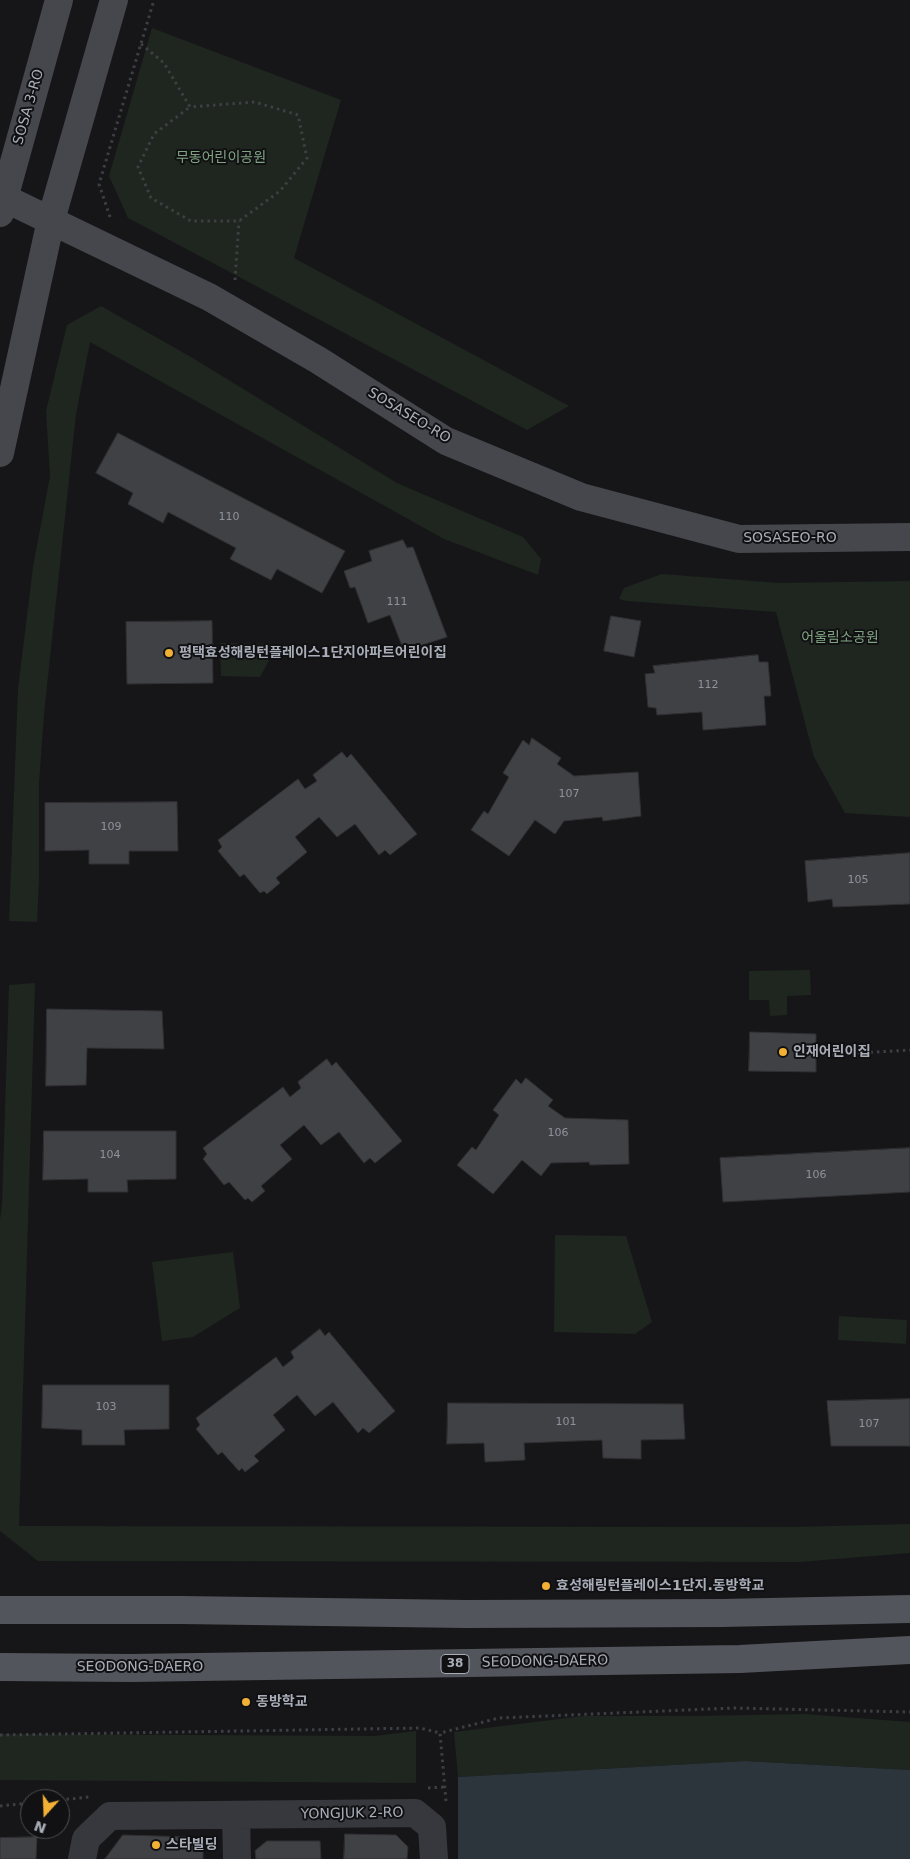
<!DOCTYPE html>
<meta charset="utf-8">
<style>
body{margin:0}
#map{position:relative;width:910px;height:1859px;overflow:hidden;background:#161618;font-family:"DejaVu Sans",sans-serif}
canvas{display:block}
.north{position:absolute;left:20px;top:1789px;width:50px;height:50px;box-sizing:border-box;background:#111113;border:1px solid #4d4f55;border-radius:50%;rotate:200deg;font-size:14px;font-weight:700;line-height:20px;text-align:center;color:#a8adb8}
.north::after{content:'';display:block;margin:auto;width:18px;height:22px;background:#f2b134;clip-path:polygon(50% 0,100% 100%,50% 72%,0 100%)}
</style>
<div id="map">
<canvas width="910" height="1859"></canvas>
<div class="north">N</div>
</div>
<script>
const context = document.querySelector('canvas').getContext('2d');
context.lineJoin = 'round';
function fillPath(path, color) {
  context.fillStyle = color;
  context.fill(path, 'evenodd');
}
function stroke(path, color, width, dash) {
  context.strokeStyle = color;
  context.lineWidth = width;
  context.lineCap = dash ? 'butt' : 'round';
  context.setLineDash(dash || []);
  context.stroke(path);
}
function label(font, color, halo, rows, align = 'center') {
  context.font = font + ' "DejaVu Sans","Noto Sans KR",sans-serif';
  context.lineWidth = 4;
  context.setLineDash([]);
  context.textBaseline = 'middle';
  context.strokeStyle = halo;
  context.fillStyle = color;
  for (const [text, x, y, turn = 0] of rows) {
    context.save();
    context.translate(x, y);
    context.rotate((+turn || 0) * Math.PI / 180);
    context.textAlign = isNaN(turn) ? turn : align;
    if (halo) context.strokeText(text, 0, 0);
    context.fillText(text, 0, 0);
    context.restore();
  }
}
fillPath(new Path2D(`
 M152,28L341,100L294,258L569,406L527,430L128,218L109,176Z
 M101,306L191,357L397,483L523,537L541,559L538,575L444,539L90,342L76,414L44,714L39,783V881L37,922L9,921L18,689L33,567L50,476L46,411L67,325Z
 M662,574L779,583L910,581V817L845,813L814,757L776,612L627,601L619,599L624,588Z
 M220,643L278,644L260,677L221,676Z
 M810,970L811,995L787,996V1015L770,1016L769,1000H749V971Z
 M35,983L19,1526L790,1527L910,1524V1553L799,1562L38,1561L0,1531V1219L2,1205L9,985Z
 M555,1235L626,1236L652,1322L635,1334L554,1332Z
 M233,1252L240,1308L193,1337L162,1341L152,1262Z
 M839,1316L907,1320L906,1344L838,1340Z
 M805,1714L910,1722V1770L745,1761L458,1777L454,1732L583,1716H693Z
 M416,1731V1783L0,1780V1734L374,1736Z`), '#1e261f');
fillPath(new Path2D(`
 M745,1761L910,1770V1859H458V1777Z`), '#2c353c');
const building = new Path2D(`
 M118,433L345,551L322,593L277,569L271,580L230,559L236,548L168,512L163,523L128,504L133,493L96,473Z
 M403,540L407,548L413,547L447,637L404,651L390,615L368,623L355,587L350,588L344,571L372,561L369,551Z
 M611,616L641,621L634,657L604,651Z
 M212,621L213,683L127,684L126,622Z
 M758,655L759,662H768L771,696H764L766,725L703,730L702,712L657,715L656,708L648,707L645,674L655,673L653,666Z
 M532,738L561,758L557,764L574,776L638,772L641,816L603,821L602,817L564,821L555,834L535,820L509,856L471,830L484,811L488,814L509,777L503,773L523,740L529,745Z
 M342,752L347,758L351,754L417,834L390,855L385,850L379,855L355,824L337,837L319,817L295,837L307,852L276,878L280,883L267,894L264,891L260,893L244,874L240,877L218,851L222,847L218,840L298,779L305,789L317,781L313,775Z
 M177,802L178,851H129V864H89V850L45,851V803Z
 M910,853V904L833,907L832,899L808,902L805,861Z
 M47,1009L162,1011L164,1049L87,1048L86,1085L46,1086Z
 M750,1032L816,1034V1072L749,1071Z
 M327,1059L332,1066L336,1062L402,1141L375,1163L370,1158L364,1163L339,1132L321,1145L304,1125L280,1145L292,1159L261,1186L265,1191L252,1202L248,1198L245,1200L229,1182L224,1185L203,1159L207,1154L203,1148L283,1087L290,1097L301,1088L298,1082Z
 M526,1078L553,1100L548,1106L565,1118L628,1120L629,1164L590,1165L589,1162L551,1163L541,1176L522,1160L493,1194L457,1165L472,1147L476,1150L499,1115L493,1110L516,1079L521,1084Z
 M44,1131H176V1179L127,1180L128,1192H88V1179L43,1180Z
 M910,1148V1192L723,1202L720,1158Z
 M320,1329L325,1336L329,1332L395,1411L369,1433L363,1428L358,1433L333,1402L315,1416L297,1395L273,1415L285,1430L254,1456L259,1461L245,1472L242,1468L239,1471L222,1452L218,1455L196,1429L200,1425L196,1418L276,1357L283,1367L294,1358L291,1352Z
 M43,1385H169V1429L124,1430L125,1445H82V1430L42,1428Z
 M910,1399V1446H831L827,1401Z
 M448,1403L683,1404L685,1439L641,1440V1459L603,1458L602,1440L524,1443L525,1460L485,1462L484,1443L447,1444Z
 M345,1834L396,1835L408,1847L407,1859H344Z
 M123,1835L191,1837L203,1852V1859H105Z
 M37,1837L36,1859H0V1838Z
 M267,1841H320L321,1859H256L255,1851Z`);
fillPath(building, '#404145');
stroke(building, '#303034', 1);
stroke(new Path2D(`
 M141,44L164,63L190,107L255,102L298,115L307,158L280,191L239,221H191L151,198L138,167L154,134L190,107
 M110,217L99,184L154,0
 M235,280L239,221
 M825,1055L910,1050
 M0,1735L420,1728L440,1733
 M428,1788L445,1787
 M60,1800L89,1797
 M446,1801L440,1733L499,1718L733,1708L910,1712
 M0,1806L30,1803`), '#3d3f44', 3, [2.5, 4]);
stroke(new Path2D(`
 M236,1816L237,1859
 M82,1859L86,1839L110,1816L415,1813L432,1827L434,1859`), '#37383d', 28);
stroke(new Path2D(`
 M0,196L209,297L318,360L446,441L581,497L739,539L910,537
 M0,213L59,0
 M0,453L51,220L114,0`), '#45474d', 28);
stroke(new Path2D(`
 M0,1610H181L466,1614L722,1613L910,1609
 M0,1667L131,1668L740,1659L910,1650`), '#53555c', 28);
for (const [x, y, r, color] of [
 [169,653,5,"#f2b134"],
 [783,1052,5,"#f2b134"],
 [546,1586,5,"#f2b134"],
 [246,1702,5,"#f2b134"],
 [156,1845,5,"#f2b134"]
]) {
  const dot = new Path2D();
  dot.arc(x, y, r, 0, 2 * Math.PI);
  context.fillStyle = color;
  context.fill(dot);
  stroke(dot, '#111113', 2);
}
label('11px', '#8e929b', null, [
 ["110",229,517],
 ["111",397,602],
 ["112",708,685],
 ["107",569,794],
 ["109",111,827],
 ["105",858,880],
 ["106",558,1133],
 ["104",110,1155],
 ["106",816,1175],
 ["103",106,1407],
 ["101",566,1422],
 ["107",869,1424]
]);
for (const [x, y, w] of [
 [455,1664,28]
]) {
  const box = new Path2D();
  box.roundRect(x - w / 2, y - 9.5, w, 19, 4);
  context.fillStyle = '#111113';
  context.fill(box);
  stroke(box, '#a8adb8', 1);
}
label('bold 12px', '#a8adb8', null, [
 ["38",455,1664]
]);
label('14px', '#a8adb8', '#111113', [
 ["SOSA 3-RO",29,107,-74],
 ["SOSASEO-RO",409,416,31],
 ["SOSASEO-RO",790,538],
 ["SEODONG-DAERO",545,1662,-1],
 ["SEODONG-DAERO",140,1667],
 ["YONGJUK 2-RO",352,1814,-1]
]);
label('14px', '#7fa381', '#111113', [
 ["무동어린이공원",221,158],
 ["어울림소공원",840,638]
]);
label('bold 14px', '#a8adb8', '#111113', [
 ["평택효성해링턴플레이스1단지아파트어린이집",179,653],
 ["인재어린이집",793,1052],
 ["효성해링턴플레이스1단지.동방학교",556,1586],
 ["동방학교",256,1702],
 ["스타빌딩",166,1845]
], 'left');
</script>
